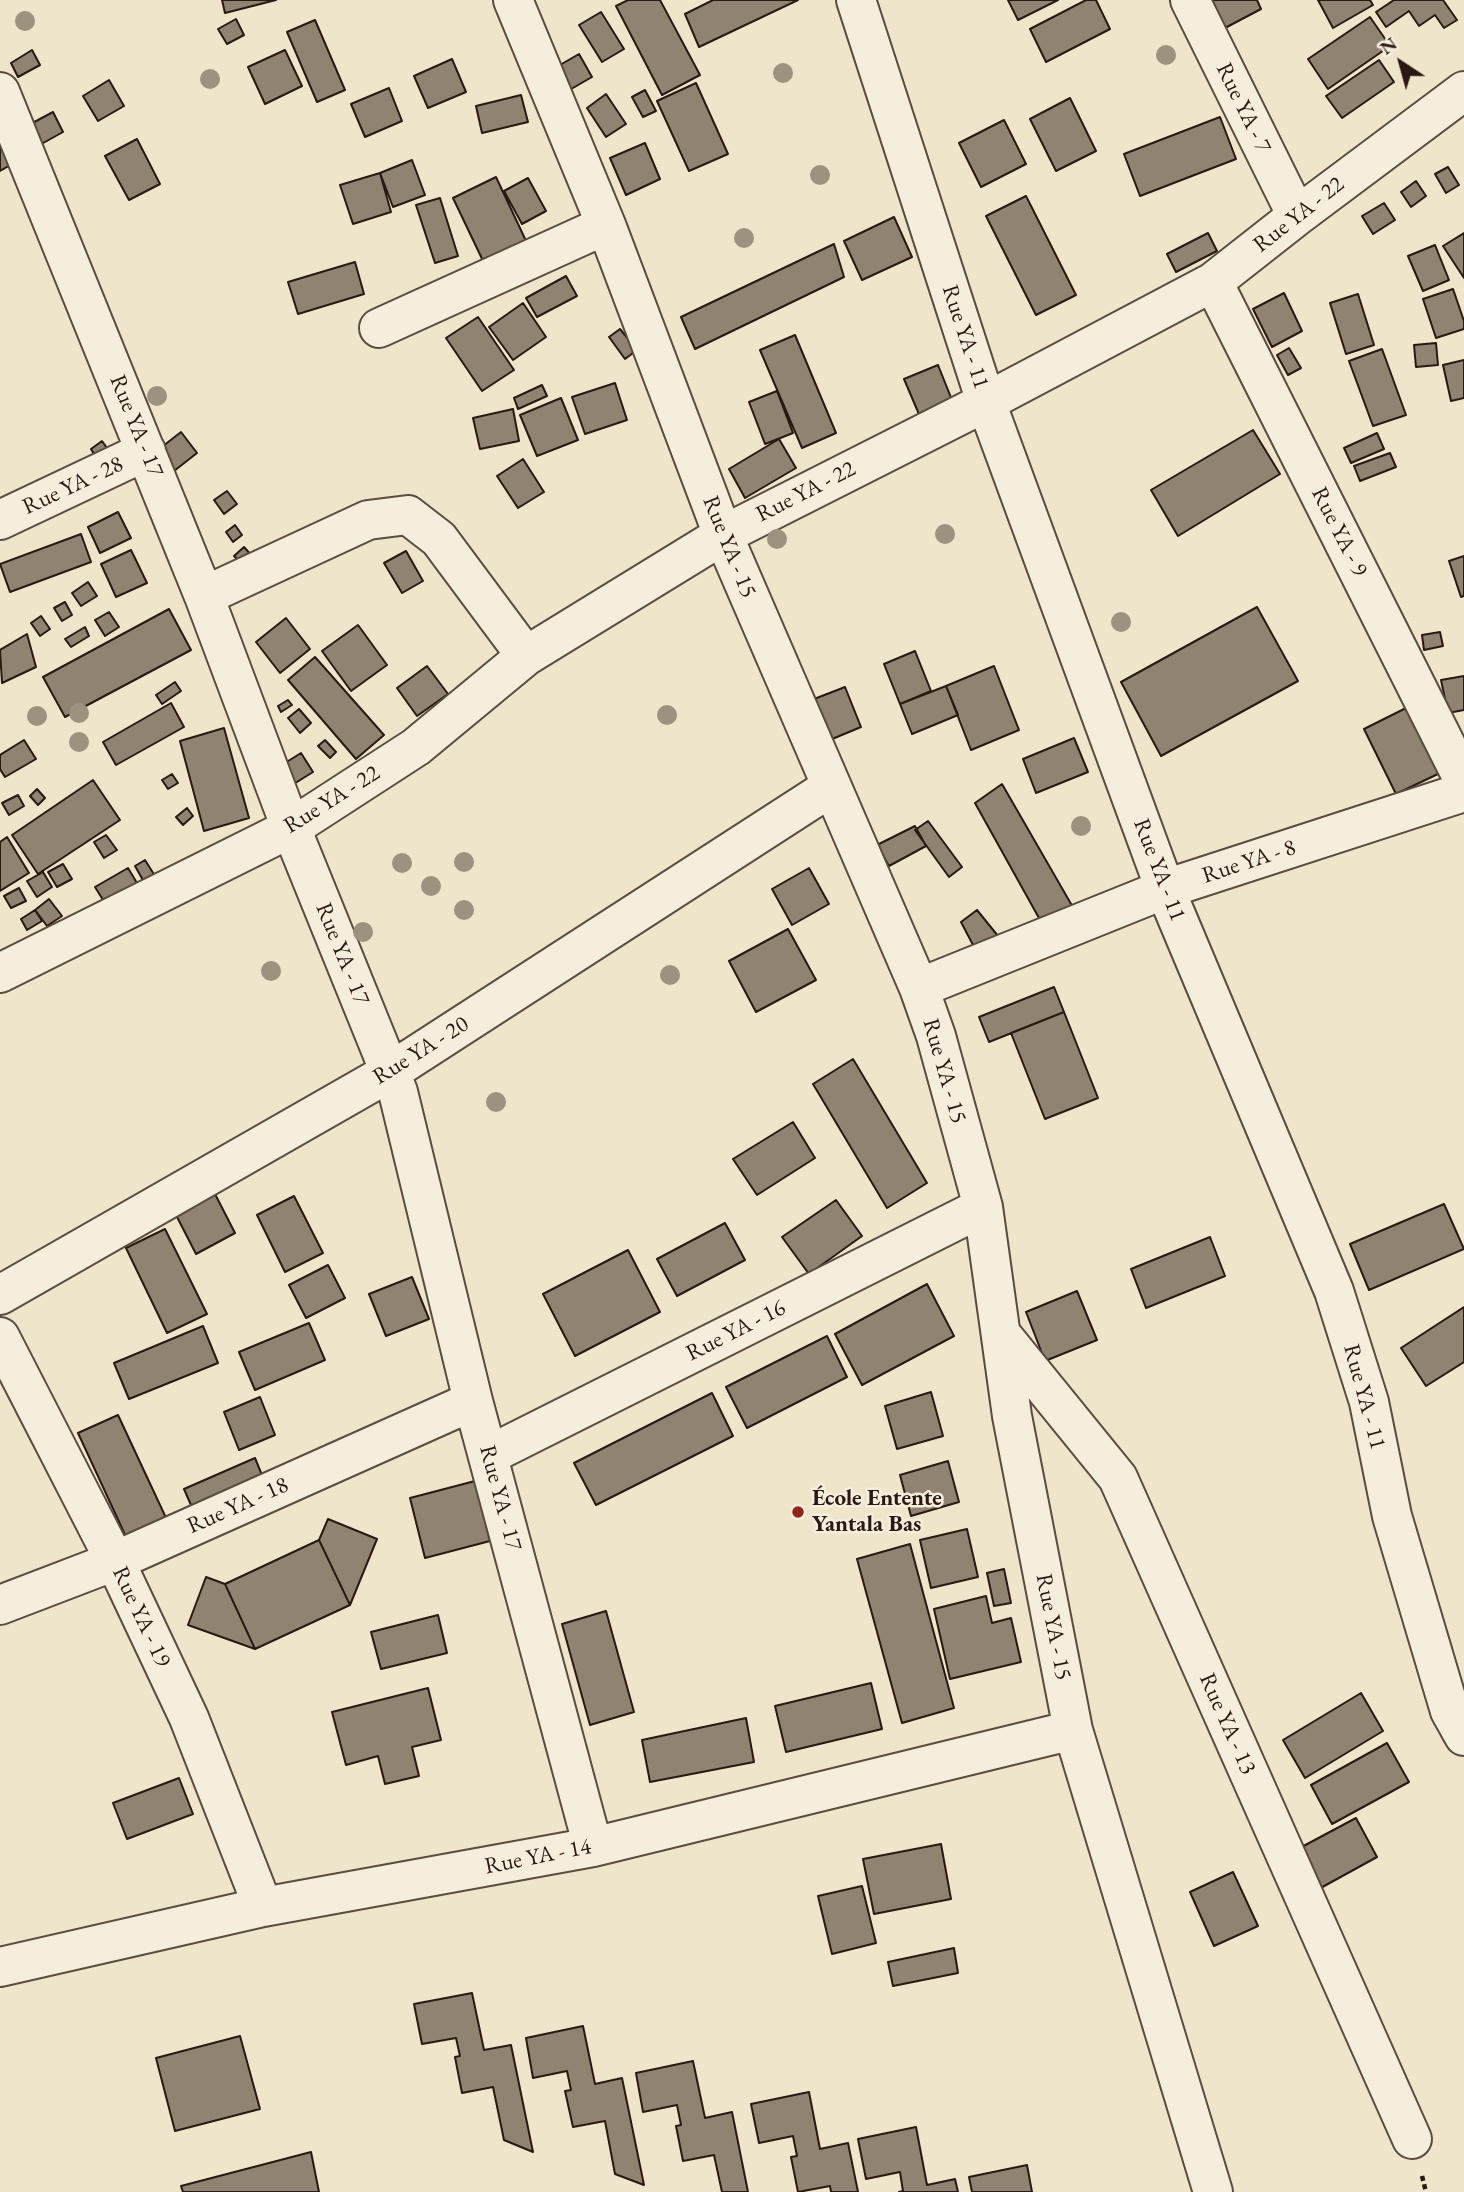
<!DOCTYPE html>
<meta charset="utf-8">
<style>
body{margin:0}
#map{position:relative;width:1464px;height:2192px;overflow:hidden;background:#efe5cb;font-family:"EB Garamond",serif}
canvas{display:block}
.north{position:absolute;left:1366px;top:28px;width:70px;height:70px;-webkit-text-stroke:5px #f5eedd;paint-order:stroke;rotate:324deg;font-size:19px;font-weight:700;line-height:28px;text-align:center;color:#291912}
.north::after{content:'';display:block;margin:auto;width:24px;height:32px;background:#291912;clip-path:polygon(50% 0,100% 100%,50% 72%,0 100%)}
</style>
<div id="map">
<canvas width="1464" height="2192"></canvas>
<div class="north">N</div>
</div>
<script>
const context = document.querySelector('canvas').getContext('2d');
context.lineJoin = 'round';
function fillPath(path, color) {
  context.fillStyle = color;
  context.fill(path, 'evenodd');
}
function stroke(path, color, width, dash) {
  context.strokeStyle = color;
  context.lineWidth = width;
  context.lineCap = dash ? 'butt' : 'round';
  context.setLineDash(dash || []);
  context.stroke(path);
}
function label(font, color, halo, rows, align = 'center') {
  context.font = font + ' "EB Garamond",serif';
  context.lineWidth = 5;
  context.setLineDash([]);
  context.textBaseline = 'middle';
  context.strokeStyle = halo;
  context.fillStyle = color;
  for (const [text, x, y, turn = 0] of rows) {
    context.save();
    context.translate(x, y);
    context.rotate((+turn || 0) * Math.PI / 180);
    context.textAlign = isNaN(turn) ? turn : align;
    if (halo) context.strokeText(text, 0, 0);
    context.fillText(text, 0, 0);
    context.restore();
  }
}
const building = new Path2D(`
 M222,0H276L225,13Z
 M628,0H660L700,75L662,95L616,6Z
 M713,0H798L699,47L685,14Z
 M1008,0H1058L1018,20Z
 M1086,0H1096L1110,29L1046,62L1030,29Z
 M1212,0H1257L1261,9L1225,28Z
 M1318,0H1370L1373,5L1333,28Z
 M1394,0H1443L1457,20L1444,28L1435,15L1419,26L1409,11L1386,27L1376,12Z
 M601,12L624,49L602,62L579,25Z
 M1370,17L1390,46L1328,89L1308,59Z
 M236,19L244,35L227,44L218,29Z
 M315,20L345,90L317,102L287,32Z
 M32,50L40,65L18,77L11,63Z
 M285,50L302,86L265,104L248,67Z
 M579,54L592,77L566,92L553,69Z
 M452,59L466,92L428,108L414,76Z
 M1379,60L1394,82L1342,118L1326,96Z
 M109,80L124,106L98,121L83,96Z
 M696,83L728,154L689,171L657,101Z
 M389,88L402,121L365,137L351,104Z
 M645,90L656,111L643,117L632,97Z
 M606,94L626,124L606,137L587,108Z
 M521,95L528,122L482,133L476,106Z
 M1070,98L1096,151L1056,171L1030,119Z
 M53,112L63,132L36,147L25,127Z
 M1220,117L1236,159L1140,196L1124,154Z
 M1004,120L1026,164L981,187L959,143Z
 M0,137L14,163L0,171Z
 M137,139L160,184L129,200L105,156Z
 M645,143L660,179L626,195L610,158Z
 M412,160L425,195L393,207L380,173Z
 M1448,167L1459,185L1446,193L1435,174Z
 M380,173L391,212L353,224L340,185Z
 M496,177L527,243L484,263L453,198Z
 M528,178L546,211L522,224L504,191Z
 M1416,181L1426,196L1411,207L1401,192Z
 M1026,196L1076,295L1036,315L986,216Z
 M440,198L458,256L435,263L416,205Z
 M1384,203L1395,220L1373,234L1362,216Z
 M894,217L912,257L862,280L844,241Z
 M1208,233L1217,251L1176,272L1167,254Z
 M1464,233V278L1443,246Z
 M834,244L844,277L695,349L681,317Z
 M1435,245L1449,280L1423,291L1408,256Z
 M355,262L364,294L298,314L288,282Z
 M566,276L577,296L537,317L526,298Z
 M1453,289L1464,321V329L1436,338L1423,299Z
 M1284,293L1302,331L1272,347L1253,309Z
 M1358,294L1374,345L1346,354L1330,303Z
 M523,303L546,337L513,360L489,327Z
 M478,317L514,370L482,391L446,338Z
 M620,329L637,350L625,359L609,337Z
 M795,335L836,433L802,448L760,350Z
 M1436,343L1438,365L1416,367L1414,345Z
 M1289,348L1301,368L1288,375L1277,355Z
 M1382,349L1406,415L1373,426L1349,361Z
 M1464,360V398L1451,401L1443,365Z
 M938,365L954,405L921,419L904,379Z
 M615,383L627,420L585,434L572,397Z
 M542,385L547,396L518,409L514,398Z
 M777,391L793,433L765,444L749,402Z
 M561,398L578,440L537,456L520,415Z
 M513,409L519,441L480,449L473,418Z
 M1253,430L1280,474L1178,536L1151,490Z
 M181,432L197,453L174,471L158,450Z
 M1377,433L1384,449L1351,463L1344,448Z
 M779,439L796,468L745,498L729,469Z
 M102,441L107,448L95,456L91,449Z
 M1390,453L1396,467L1360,481L1354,466Z
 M523,459L544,492L518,508L497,476Z
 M227,491L237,504L224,514L214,500Z
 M118,512L131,538L100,553L88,527Z
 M235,525L242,535L233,542L226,532Z
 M81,534L91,562L10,592L0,564Z
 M244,547L252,556L242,564L234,556Z
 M131,550L147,583L116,597L101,564Z
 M406,551L423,581L402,593L384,563Z
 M1464,556V596L1461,597L1449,561Z
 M88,582L97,596L81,606L72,593Z
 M65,602L72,615L62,621L54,608Z
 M1257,607L1298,681L1161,756L1121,682Z
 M169,609L191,650L65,717L43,677Z
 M109,612L119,627L105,636L95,620Z
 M41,616L50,629L40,636L31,623Z
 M286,618L310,649L280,673L256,642Z
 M358,625L387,665L351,691L322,651Z
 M85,627L89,636L71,647L65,639Z
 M1440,632L1443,646L1424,650L1422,635Z
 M27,634L36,667L2,683L0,650Z
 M915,651L931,691L900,704L884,664Z
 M315,657L384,735L356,759L288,680Z
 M427,666L448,694L417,716L397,688Z
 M994,666L1019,730L971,750L946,686Z
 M1464,676V710L1448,713L1441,680Z
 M175,682L181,691L162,704L156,695Z
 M946,686L958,715L912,734L900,704Z
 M845,687L861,727L825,742L809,701Z
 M288,700L292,705L281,712L278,706Z
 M171,703L184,727L116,765L103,742Z
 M1408,707L1440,773L1396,794L1364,729Z
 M299,709L311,723L300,733L288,718Z
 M224,728L249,818L204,831L180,741Z
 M1074,738L1088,772L1036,793L1023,759Z
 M24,740L36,759L5,777L0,769V755Z
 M325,740L336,752L330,758L318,746Z
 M301,753L313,772L289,787L277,768Z
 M172,774L178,783L168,789L162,780Z
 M93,780L120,820L38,874L12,835Z
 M1002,784L1082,923L1049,936L975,803Z
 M37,789L45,798L38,805L30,796Z
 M18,795L24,806L9,815L2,803Z
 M187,808L193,816L183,825L176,817Z
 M928,821L962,867L949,877L915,830Z
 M915,826L926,846L889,866L877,845Z
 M106,835L117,850L104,858L94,842Z
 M7,837L29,873L0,891V842Z
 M145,860L155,876L144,882L135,866Z
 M63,864L72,879L57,887L48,872Z
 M128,868L140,888L108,908L95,887Z
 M809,868L829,904L792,925L772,889Z
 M43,872L52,887L37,897L27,881Z
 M19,888L26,901L11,908L4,896Z
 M49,899L62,916L47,926L35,910Z
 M35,910L42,921L27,930L21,919Z
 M977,910L998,936L973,945L961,922Z
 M788,929L816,980L756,1012L729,961Z
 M1054,987L1064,1012L989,1042L979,1017Z
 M1064,1012L1098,1098L1045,1119L1011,1033Z
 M853,1059L927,1183L887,1208L813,1084Z
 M793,1122L815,1158L757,1195L733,1159Z
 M215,1194L235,1233L196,1254L176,1215Z
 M294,1196L323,1253L285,1272L257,1215Z
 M836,1200L862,1236L809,1274L782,1237Z
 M1444,1204L1464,1249L1369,1290L1350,1244Z
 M725,1223L745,1260L677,1296L657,1259Z
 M165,1229L207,1314L167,1333L126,1248Z
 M1210,1237L1225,1276L1146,1308L1131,1269Z
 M628,1250L660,1312L575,1356L543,1294Z
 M328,1265L345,1298L306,1318L289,1285Z
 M412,1277L429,1319L386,1336L369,1294Z
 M927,1284L954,1336L862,1385L835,1334Z
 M1077,1291L1097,1340L1045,1361L1026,1312Z
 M1464,1307V1362L1426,1386L1401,1348Z
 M309,1323L325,1360L255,1390L239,1352Z
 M203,1326L218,1363L129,1399L114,1363Z
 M827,1336L847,1377L747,1428L726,1387Z
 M931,1392L943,1436L897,1449L885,1406Z
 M712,1393L733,1436L596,1505L574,1463Z
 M260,1397L275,1435L239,1450L224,1412Z
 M118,1415L167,1520L127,1539L78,1433Z
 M255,1458L264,1480L194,1512L184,1489Z
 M948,1461L959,1502L911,1516L900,1475Z
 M475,1481L490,1541L425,1558L410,1498Z
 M328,1519L377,1539L350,1605L319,1540Z
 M967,1529L978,1577L931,1588L920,1540Z
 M319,1540L350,1605L255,1649L225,1584Z
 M910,1544L954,1708L902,1723L857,1559Z
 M1004,1569L1011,1603L994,1606L987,1573Z
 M206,1577L225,1584L255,1649L188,1625Z
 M986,1596L992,1623L1011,1618L1021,1662L950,1679L934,1609Z
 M606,1611L634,1712L590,1725L562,1624Z
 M438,1615L447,1653L381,1669L371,1632Z
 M871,1683L882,1729L786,1752L775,1706Z
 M428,1688L441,1740L412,1747L419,1776L385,1784L378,1756L346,1765L332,1712Z
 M1361,1693L1383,1731L1305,1778L1283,1740Z
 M746,1718L754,1762L650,1782L642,1740Z
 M1387,1743L1409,1782L1332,1824L1311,1785Z
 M179,1778L193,1814L127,1839L113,1803Z
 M1356,1818L1377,1857L1317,1890L1296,1850Z
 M941,1844L951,1899L874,1914L863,1859Z
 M1233,1872L1258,1926L1214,1946L1190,1892Z
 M862,1886L876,1943L832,1954L818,1896Z
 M954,1948L958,1973L893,1986L888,1962Z
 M472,1993L484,2050L511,2045L533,2152L504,2140L493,2087L462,2093L455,2057L460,2056L456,2038L422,2044L414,2004Z
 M583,2026L595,2084L622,2078L644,2185L615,2174L605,2121L573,2127L565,2091L571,2090L567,2071L533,2078L526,2038Z
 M240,2036L260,2109L175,2131L156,2058Z
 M693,2061L705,2118L732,2112L748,2192H722L714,2155L683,2161L676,2126L681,2125L677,2105L643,2112L636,2073Z
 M809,2092L820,2149L848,2143L858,2192H831L830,2186L798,2192L791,2157L797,2156L793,2136L759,2143L751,2104Z
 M916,2127L927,2185L955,2179L958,2192H899L903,2191L900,2172L866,2179L858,2139Z
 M311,2152L319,2192H183L181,2186Z
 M1027,2165L1032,2192H972L969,2177Z`);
fillPath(building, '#908372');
stroke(building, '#291912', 2);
const minor = new Path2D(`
 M513,0L606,225L723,535L919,988L936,1036L983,1207L1012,1416L1073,1730L1213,2192
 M856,0L986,402L1165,889L1334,1291L1369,1402L1392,1516L1450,1711L1464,1736
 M1190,0L1297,216
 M0,92L204,596L291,828L398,1092L473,1401L593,1847
 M1213,282L1464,781
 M379,328L606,225
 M0,520L146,451
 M204,596L368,520L408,515L439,539L526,656
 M0,973L291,828L416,747L526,656L723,535L986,402L1213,282L1297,216L1464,91
 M919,988L1165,889L1464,792
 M0,1295L390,1072L831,787
 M1001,1334L1118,1478L1412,2139
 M0,1337L115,1561L189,1718L263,1907
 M489,1455L983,1207
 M0,1605L115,1561L473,1401
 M0,1967L263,1907L593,1847L1073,1730`);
stroke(minor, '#5a4c40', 42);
stroke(new Path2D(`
 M1422,2176L1426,2192`), '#291912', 4.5, [5, 3.5]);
stroke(minor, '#f5eedd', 38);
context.fillStyle = '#9d917f';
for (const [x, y] of [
 [25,21],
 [1166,55],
 [783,73],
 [210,79],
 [820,175],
 [744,238],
 [157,396],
 [945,534],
 [777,539],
 [1121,622],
 [79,713],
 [667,715],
 [37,716],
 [79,742],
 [1081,826],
 [464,862],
 [402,863],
 [431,886],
 [464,910],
 [363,932],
 [271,971],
 [670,975],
 [496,1102]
]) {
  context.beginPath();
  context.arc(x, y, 10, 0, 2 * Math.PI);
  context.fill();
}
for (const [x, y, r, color] of [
 [798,1512,7,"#8f2418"]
]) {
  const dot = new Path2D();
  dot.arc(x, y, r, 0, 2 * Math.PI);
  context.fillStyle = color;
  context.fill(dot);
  stroke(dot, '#f5eedd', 2.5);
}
label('23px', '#291912', '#f5eedd', [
 ["Rue YA - 7",1243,108,64],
 ["Rue YA - 22",1299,215,-38],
 ["Rue YA - 11",965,337,72],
 ["Rue YA - 17",136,426,68],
 ["Rue YA - 28",73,486,-25],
 ["Rue YA - 22",806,492,-27],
 ["Rue YA - 9",1339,532,63],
 ["Rue YA - 15",729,547,68],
 ["Rue YA - 22",332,800,-32],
 ["Rue YA - 8",1249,862,-18],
 ["Rue YA - 11",1159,870,69],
 ["Rue YA - 17",342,954,68],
 ["Rue YA - 20",421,1051,-32],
 ["Rue YA - 15",944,1071,74],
 ["Rue YA - 16",736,1331,-27],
 ["Rue YA - 11",1364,1397,75],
 ["Rue YA - 17",500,1498,75],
 ["Rue YA - 18",238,1506,-24],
 ["Rue YA - 19",141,1617,65],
 ["Rue YA - 15",1053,1627,79],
 ["Rue YA - 13",1227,1724,66],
 ["Rue YA - 14",538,1857,-11]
]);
label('bold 23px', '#291912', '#f5eedd', [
 ["École Entente",812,1499],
 ["Yantala Bas",812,1525]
], 'left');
</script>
